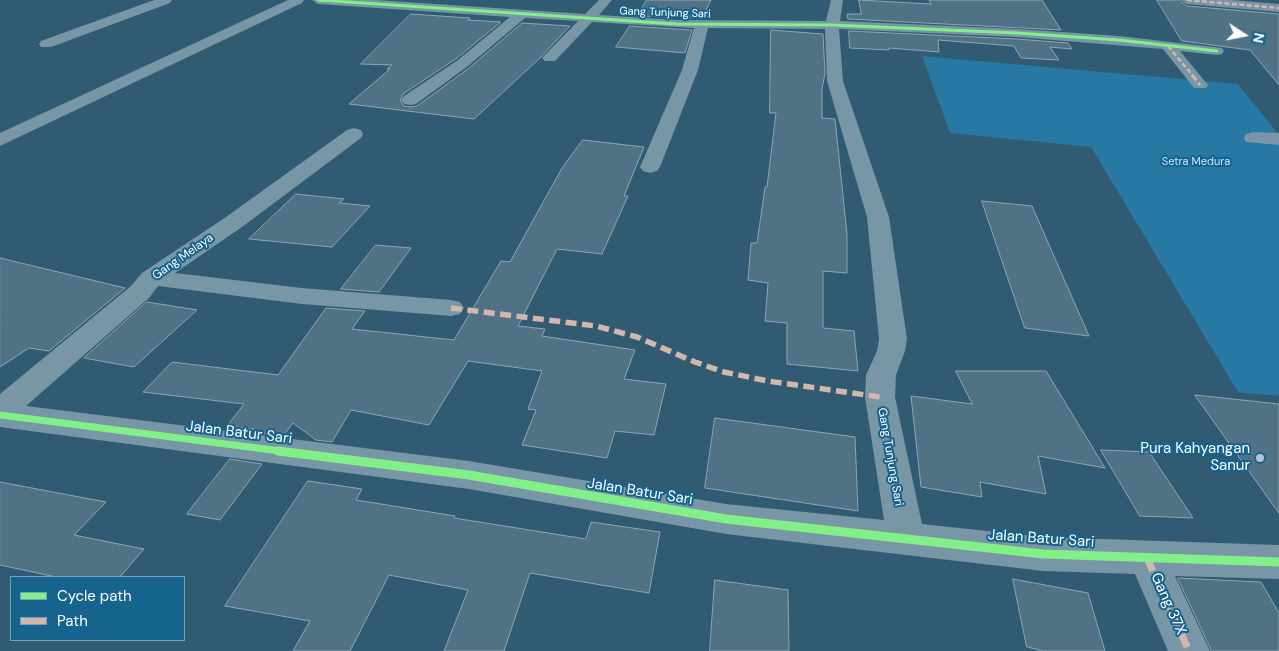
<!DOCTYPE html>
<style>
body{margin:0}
#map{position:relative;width:1279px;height:651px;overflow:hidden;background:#315b72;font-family:"DM Sans",sans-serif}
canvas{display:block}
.legend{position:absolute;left:10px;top:576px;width:175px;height:65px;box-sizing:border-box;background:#16638d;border:1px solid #73a1bb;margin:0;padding:6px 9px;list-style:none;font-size:15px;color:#fff}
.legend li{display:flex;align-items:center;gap:10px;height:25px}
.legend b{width:25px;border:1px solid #73a1bb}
.north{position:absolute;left:1219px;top:10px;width:50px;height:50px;-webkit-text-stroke:4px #16638d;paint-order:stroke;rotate:101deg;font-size:14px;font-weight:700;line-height:20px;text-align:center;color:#fff}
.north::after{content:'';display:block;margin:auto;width:18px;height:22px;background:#fff;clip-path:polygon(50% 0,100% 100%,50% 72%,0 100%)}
</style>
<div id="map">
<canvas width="1279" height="651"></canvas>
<ul class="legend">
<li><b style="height:6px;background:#82f089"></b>Cycle path</li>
<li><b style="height:6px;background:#d1b7ad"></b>Path</li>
</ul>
<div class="north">N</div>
</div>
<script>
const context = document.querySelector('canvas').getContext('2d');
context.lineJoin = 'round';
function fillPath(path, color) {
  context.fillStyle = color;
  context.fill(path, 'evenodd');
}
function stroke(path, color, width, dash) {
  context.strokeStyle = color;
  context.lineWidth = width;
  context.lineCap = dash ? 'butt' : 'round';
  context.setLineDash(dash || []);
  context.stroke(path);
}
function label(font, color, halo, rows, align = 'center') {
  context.font = font + ' "DM Sans",sans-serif';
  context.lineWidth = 4;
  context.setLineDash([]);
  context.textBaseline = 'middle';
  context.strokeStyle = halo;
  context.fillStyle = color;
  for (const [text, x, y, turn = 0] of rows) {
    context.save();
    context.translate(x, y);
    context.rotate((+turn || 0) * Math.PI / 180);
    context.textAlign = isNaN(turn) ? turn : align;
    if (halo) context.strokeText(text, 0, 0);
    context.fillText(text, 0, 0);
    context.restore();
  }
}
fillPath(new Path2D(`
 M922,56L1238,84L1279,135V396L1238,392L1091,147L950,133Z`), '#2778a2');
const building = new Path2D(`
 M647,0H711L702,18L637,16Z
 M859,0L931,4L929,0H1042L1061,30L848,19L847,14H861Z
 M1157,0H1179L1187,6L1279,14V85L1250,50L1182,41Z
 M411,14L470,18L468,20L501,22L457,58L403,94L400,101L404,106L410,107L417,106L469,68L522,23L570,26L540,58L474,119L349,104L390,69H387L392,65L361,64Z
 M630,26L692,30L685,53L616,47Z
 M771,30L823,34L825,74L822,89V118L835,119L847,234V273L823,271V328L854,331L858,371L787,364V323L765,321L768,283L748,280L751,243H757L765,187H767L776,113H770Z
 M849,31L1017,39L1068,43L1072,49L1050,47L1059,60L1021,58L1014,46L938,40L939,52L889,48V50L850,48Z
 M583,140L644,147L624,196H628L602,254L557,249L518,326L545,329L542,336L635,350L624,379L666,384L654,435L615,431L607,458L522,445L536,410L528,409L542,371L468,361L429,425L351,410L332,442L316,440L293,423L283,436L252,432L254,429L227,426L244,404L143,392L172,362L278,375L326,308L365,311L352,329L454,340L501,261L510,262L562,168Z
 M296,194L344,199L339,203L370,206L332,247L249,239Z
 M982,201L1032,206L1089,336L1025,328Z
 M376,245L411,248L379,292L341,289Z
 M0,258L125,288L49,351L29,348L0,367Z
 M147,302L197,310L134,367L84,358Z
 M956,371H1046L1105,468L1038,456L1046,494L980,482L982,497L921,487L911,396L972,404Z
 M1195,395L1279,404V513Z
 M715,418L855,437L858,511L705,488Z
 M1101,450L1149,452L1193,518L1140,516Z
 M230,459L262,464L220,520L187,514Z
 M308,481L362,489L356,500L455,516L454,518L586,539L591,522L660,532L649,593L530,573L504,651H444L468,590L389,575L350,651H293L310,621L225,606Z
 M0,482L106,502L74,535L144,549L120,577H56L0,565Z
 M1178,578L1261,582L1279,613V651H1212Z
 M1013,579L1088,593L1105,651H1044L1027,647Z
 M715,580L788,590L789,651H710Z`);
fillPath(building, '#507284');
stroke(building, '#8ca6b4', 1);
fillPath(new Path2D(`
 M154,0H172L170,3L51,47H41L39,44L41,41Z
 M288,0H304L302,3L0,146V133Z
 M312,0H375L585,14L599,0H612L599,15L676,20L826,21L831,0H843L840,21L1017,29L1119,36L1222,48L1224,51L1222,54L1217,55L1180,51L1208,85L1206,88H1194L1163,49L1017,37L839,29L843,81L889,217L907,339L905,351L896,375L895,397L922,524L1043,537L1279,545V579L1175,576L1210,651H1168L1135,574L1043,571L726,534L469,489L0,427V394L131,286L142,273L226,217L347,130L354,128L361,130L363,134L361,138L242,227L175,273L302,288L451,300L460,302L464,308L460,314L451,316L302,304L158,286L149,298L26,406L469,461L726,504L884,520L865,397L866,375L877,351L879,339L867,217L827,81L825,29L708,28L698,70L660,167L657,171L650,173L643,171L640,167L682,70L694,28L592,22L555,61H545L542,58L578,21L525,18L468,66L416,104L410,105L404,104L401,100L404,96L458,60L510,17L318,4Z
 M1181,0H1231L1279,4V12L1187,4Z
 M1253,132L1279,133V145L1246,142L1244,138L1246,134Z`), '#7896a5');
stroke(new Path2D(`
 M1187,0L1279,8
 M1168,46L1193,76`), '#d1b7ad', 2.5, [5, 2.5]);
stroke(new Path2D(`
 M1192,75L1200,85`), '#d1b7ad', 3, [7, 3]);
stroke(new Path2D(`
 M451,308L596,326L637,337L695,362L724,372L768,381L880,397`), '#d1b7ad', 5.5, [11, 5.5]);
stroke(new Path2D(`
 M1147,558L1189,651`), '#d1b7ad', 7, [14, 7]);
stroke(new Path2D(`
 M318,0L676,24L832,25L1017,33L1119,40L1217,51`), '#82f089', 3);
stroke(new Path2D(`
 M0,415L288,452`), '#82f089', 7);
stroke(new Path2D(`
 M278,451L469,475L726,519L1043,554L1279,562`), '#82f089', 9);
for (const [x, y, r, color] of [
 [1260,458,5,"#b7c6ce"]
]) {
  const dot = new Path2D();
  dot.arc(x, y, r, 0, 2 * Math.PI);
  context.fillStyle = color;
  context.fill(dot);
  stroke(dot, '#16638d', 2);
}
label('11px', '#fff', '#16638d', [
 ["Gang Tunjung Sari",665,13,2]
]);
label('11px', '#c6e9fb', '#16638d', [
 ["Setra Medura",1196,162]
]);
label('12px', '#fff', '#16638d', [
 ["Gang Melaya",183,257,-35],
 ["Gang Tunjung Sari",890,457,80]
]);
label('15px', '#fff', '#16638d', [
 ["Jalan Batur Sari",239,433,7],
 ["Jalan Batur Sari",640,492,9],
 ["Jalan Batur Sari",1041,539,4],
 ["Gang 37X",1168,604,66]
]);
label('15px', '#fff', '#16638d', [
 ["Pura Kahyangan",1250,449],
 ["Sanur",1250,466]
], 'right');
</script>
